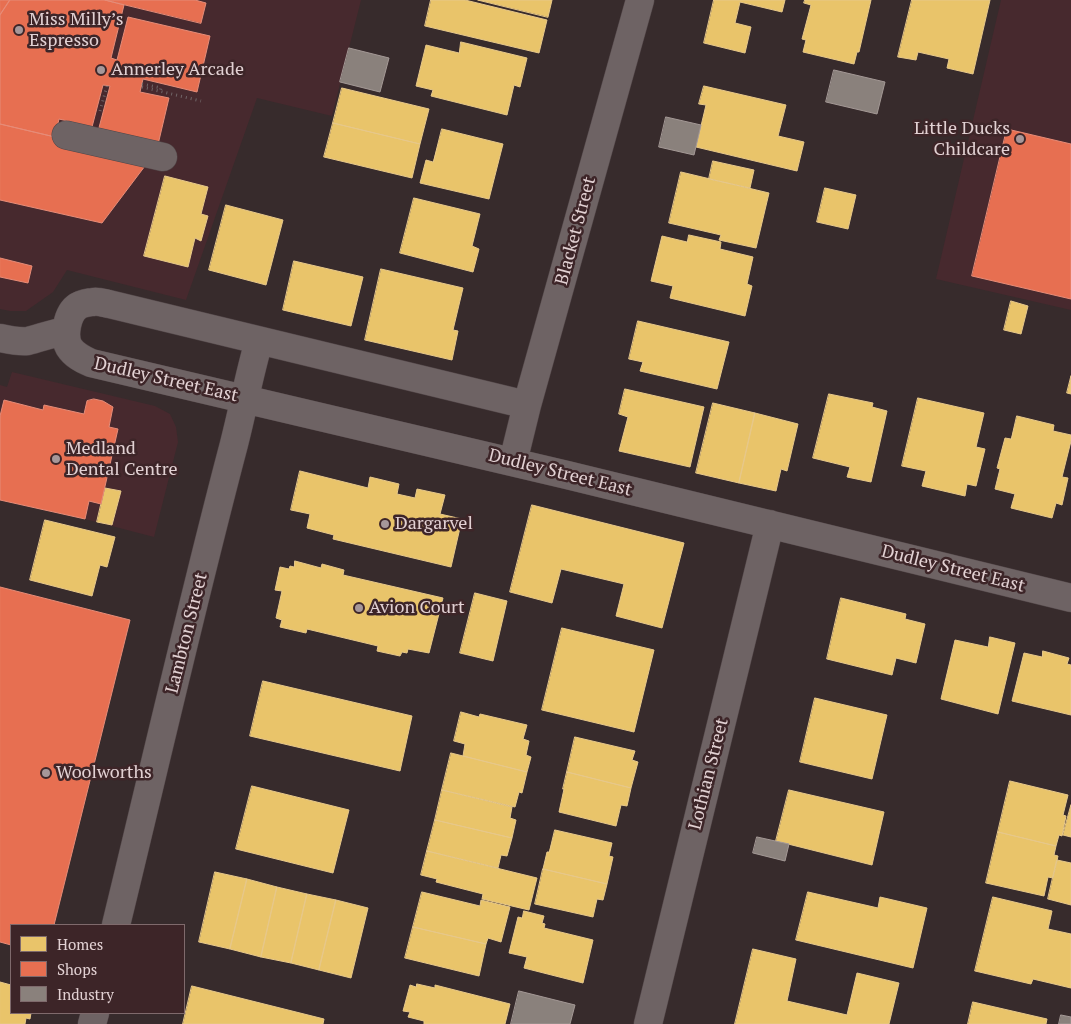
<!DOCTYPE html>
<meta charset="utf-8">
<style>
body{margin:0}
#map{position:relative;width:1071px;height:1024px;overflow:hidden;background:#372b2c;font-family:"PT Serif",serif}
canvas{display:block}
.legend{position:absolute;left:10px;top:924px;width:175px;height:90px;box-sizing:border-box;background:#3d2528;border:1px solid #7f6a6c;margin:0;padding:6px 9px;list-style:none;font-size:15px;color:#e2d1d3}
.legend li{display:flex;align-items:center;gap:10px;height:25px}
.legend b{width:25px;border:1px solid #7f6a6c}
</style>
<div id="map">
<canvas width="1071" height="1024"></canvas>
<ul class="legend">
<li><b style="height:14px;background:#e9c46a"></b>Homes</li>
<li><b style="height:14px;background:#e76f51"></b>Shops</li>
<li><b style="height:14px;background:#8a817c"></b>Industry</li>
</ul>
</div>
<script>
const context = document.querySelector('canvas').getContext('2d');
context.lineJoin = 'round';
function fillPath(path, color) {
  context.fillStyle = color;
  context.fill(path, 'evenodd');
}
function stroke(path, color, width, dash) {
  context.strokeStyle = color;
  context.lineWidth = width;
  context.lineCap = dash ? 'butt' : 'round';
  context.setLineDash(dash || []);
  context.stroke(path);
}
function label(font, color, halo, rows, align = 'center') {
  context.font = font + ' "PT Serif",serif';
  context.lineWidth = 5;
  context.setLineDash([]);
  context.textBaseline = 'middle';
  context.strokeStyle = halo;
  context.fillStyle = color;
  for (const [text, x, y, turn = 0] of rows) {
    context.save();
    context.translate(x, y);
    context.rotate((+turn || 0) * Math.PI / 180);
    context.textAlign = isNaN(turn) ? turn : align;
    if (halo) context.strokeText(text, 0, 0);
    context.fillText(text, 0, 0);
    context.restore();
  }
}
fillPath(new Path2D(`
 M10,0H361L332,116L257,98L186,300L67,270L53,292L26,311H10L0,309V15Z
 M1001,0H1071V310L936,279Z
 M12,372L155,406L170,414L176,427L178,442L154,537L85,519L0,500V385L7,387Z`), '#47292e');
const homes = new Path2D(`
 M431,0H465L547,20L539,53L425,26Z
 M478,0H552L548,17Z
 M714,0H785L782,12L740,2L735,23L751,27L745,53L704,43Z
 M805,0H871L859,52H857L854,64L803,52L806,40L802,39L811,5L804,3Z
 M912,0H990L973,74L947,68L949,59L918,52L916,60L898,57Z
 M461,42L527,58L520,87L514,85L507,115L431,96L433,90L416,86L426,45L459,53Z
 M704,86L786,105L778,136L804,142L797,171L696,147L706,105L699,104Z
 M342,88L429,109L420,144L333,123Z
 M333,123L420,144L412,178L324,157Z
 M442,129L503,144L489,199L420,183L426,160L433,162Z
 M713,161L754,170L750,188L709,179Z
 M681,172L769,193L756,248L719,240L721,235L669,223Z
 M165,176L208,187L201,214L208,216L201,241L195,238L188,267L144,256Z
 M825,188L856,195L848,229L817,222Z
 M414,198L480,214L472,246L479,249L473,272L400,253Z
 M226,205L283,220L266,285L209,270Z
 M689,235L721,242L720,249L753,257L747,284L752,286L745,316L670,298L673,286L651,281L662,236L687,242Z
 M294,261L363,277L351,326L283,310Z
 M381,269L463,288L453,330L458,331L452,360L365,340Z
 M1011,301L1028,306L1021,334L1004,330Z
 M638,321L729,342L717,389L640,371L643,362L629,359Z
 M1071,376V394L1067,393Z
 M625,389L704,407L690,467L619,451L628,417L619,414Z
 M829,394L873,403L872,407L887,411L871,482L847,477L850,467L813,458Z
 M918,398L984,413L976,447L985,449L976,486L967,484L965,496L922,486L926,471L902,466Z
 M713,403L755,413L739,483L696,473Z
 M755,413L798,424L787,471L781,469L776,491L739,483Z
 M1017,416L1054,425L1053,431L1071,435V441L1062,477L1068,478L1062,505L1056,503L1052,518L1011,508L1015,494L995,489L1000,469L997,468L1005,438L1011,439Z
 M300,471L368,488L370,477L399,484L397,494L415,498L417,489L445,495L440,514L462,519L451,567L333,539L334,535L307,528L310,514L291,510Z
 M105,488L121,491L112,525L97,522Z
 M532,505L684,543L662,628L616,616L624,584L561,569L552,603L510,592Z
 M45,520L115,537L107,567L100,565L92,596L30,580Z
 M295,561L321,568L322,564L344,570L343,575L443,598L429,653L408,649L407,653L402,652L400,656L377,651L378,646L307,629L306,633L280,627L282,620L276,618L282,591L275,590L280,567L289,569L290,566L294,567Z
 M475,593L507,601L493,661L460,653Z
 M841,598L906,614L905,619L925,624L916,663L896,658L892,675L827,659Z
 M562,628L654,650L634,732L542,710Z
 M990,637L1015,643L998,714L941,699L955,640L988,647Z
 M1043,651L1069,658L1067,664L1071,665V715L1012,701L1024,653L1042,657Z
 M263,681L412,716L400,771L250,736Z
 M815,698L887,715L872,779L800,762Z
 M461,712L479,717L480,714L527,725L523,739L529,741L526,755L531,757L527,772L463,756L465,744L454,741Z
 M575,737L635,751L632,760L638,762L631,788L567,772Z
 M451,753L527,772L522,793L519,792L515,807L442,790Z
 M567,772L631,788L627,806L621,805L616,826L559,812L564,789H563Z
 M1010,781L1068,795L1063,815L1066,816L1062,836L1059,835L1056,846L998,832Z
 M252,786L349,810L333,873L236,849Z
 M442,790L512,807L510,818L516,820L512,838L435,820Z
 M789,790L884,812L872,865L776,841Z
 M1071,805V837L1063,835Z
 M435,820L512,838L507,856L501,855L498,868L427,851Z
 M555,830L612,843L609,856L613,857L607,884L543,869L547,852H549Z
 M998,832L1056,846L1054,855L1058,856L1053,878L1048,877L1044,896L986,883Z
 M427,851L537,878L529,910L482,899L483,894L436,882L437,879L421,875Z
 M1057,860L1071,863V905L1048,899Z
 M543,869L607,884L603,900L597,899L593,917L535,904Z
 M215,872L247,879L230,949L199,942Z
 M247,879L277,887L261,957L230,949Z
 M277,887L307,894L291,963L261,957Z
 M422,892L480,906L481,900L510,907L501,942L488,938L486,944L413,927Z
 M808,892L878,908L880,897L927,908L913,968L796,940Z
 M307,894L336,900L319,970L291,963Z
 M993,897L1052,911L1048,929L1071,934V988L1033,979L1031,984L975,971Z
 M336,900L368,908L351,978L319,970Z
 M524,911L544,916L542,923L545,924L544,928L593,940L583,983L524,968L527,957L509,953L518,917L522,918Z
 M413,927L486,944L479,976L405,958Z
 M753,949L796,959L787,1001L847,1015L857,973L899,983L889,1024H735Z
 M0,982L11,985V1013H31L30,1019L26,1018L25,1024H0Z
 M417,984L435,988V985L510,1004L505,1024H424V1021L408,1017L410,1012L403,1011L410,985L416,987Z
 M192,986L324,1019L323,1024H183Z
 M973,1002L1047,1019L1046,1024H968Z`);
fillPath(homes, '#e9c46a');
stroke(homes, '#e7c88a', 1);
const shops = new Path2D(`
 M0,0H10L0,15Z
 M10,0H105L124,5L111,58L117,60L128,17L210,36L197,92L143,79L140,92L169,98L156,153L96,139L110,86L103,85L92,127L59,119L55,137L0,124V15Z
 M105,0H195L206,3L201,23Z
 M0,124L55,137L151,158L102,223L0,200Z
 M1007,129L1071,144V299L972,276Z
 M0,258L32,266L28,283L0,277Z
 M94,399L103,401L113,407L109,427L118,429L101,504L89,501L85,519L0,500V416L4,400L43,410L44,405L84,414L87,401Z
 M0,587L130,620L54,925H11V945L0,942Z`);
fillPath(shops, '#e76f51');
stroke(shops, '#e68c78', 1);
const industry = new Path2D(`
 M349,48L389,58L380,92L340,82Z
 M834,70L885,82L877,114L826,102Z
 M666,117L701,125L694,155L659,147Z
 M757,837L789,844L785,861L753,853Z
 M519,991L575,1005L570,1024H511Z
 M1061,1015L1071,1017V1024H1059Z`);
fillPath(industry, '#8a817c');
stroke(industry, '#a49996', 1);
const minor = new Path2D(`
 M66,135L163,157
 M0,338C9,340 18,342 28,341C40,338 53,333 66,331
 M527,405L109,304C104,303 98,301 93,302C89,302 81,304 78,306C67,313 63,336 69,347C74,355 82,359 91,363L567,475L1071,598
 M513,462L527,405L640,0
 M116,925C155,765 192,603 234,444C243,409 249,375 259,341
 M92,1024L95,1013
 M648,1024L770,524`);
stroke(minor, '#524648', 29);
stroke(new Path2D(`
 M142,84L161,88L160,92
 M142,87L201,101
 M100,111L107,86`), '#716668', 3, [1, 4]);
stroke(minor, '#6e6364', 28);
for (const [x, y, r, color] of [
 [19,30,5,"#a69799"],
 [101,70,5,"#a69799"],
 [1020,139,5,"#a69799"],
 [56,459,5,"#a69799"],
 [385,524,5,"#a69799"],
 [359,608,5,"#a69799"],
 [46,773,5,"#a69799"]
]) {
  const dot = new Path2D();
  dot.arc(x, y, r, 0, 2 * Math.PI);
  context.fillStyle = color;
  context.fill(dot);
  stroke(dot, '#3d2528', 2);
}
label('18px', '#e2d1d3', '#3d2528', [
 ["Miss Milly’s",29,20],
 ["Espresso",29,41],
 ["Annerley Arcade",111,70],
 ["Little Ducks",1010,129,"right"],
 ["Childcare",1010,150,"right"],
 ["Medland",66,449],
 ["Dental Centre",66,470],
 ["Dargarvel",395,524],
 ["Avion Court",369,608],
 ["Woolworths",56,773]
], 'left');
label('18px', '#e2d1d3', '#3d2528', [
 ["Blacket Street",576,231,-75],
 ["Dudley Street East",166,380,13],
 ["Dudley Street East",560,473,14],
 ["Dudley Street East",953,569,14],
 ["Lambton Street",187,633,-76],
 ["Lothian Street",709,774,-76]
]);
</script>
